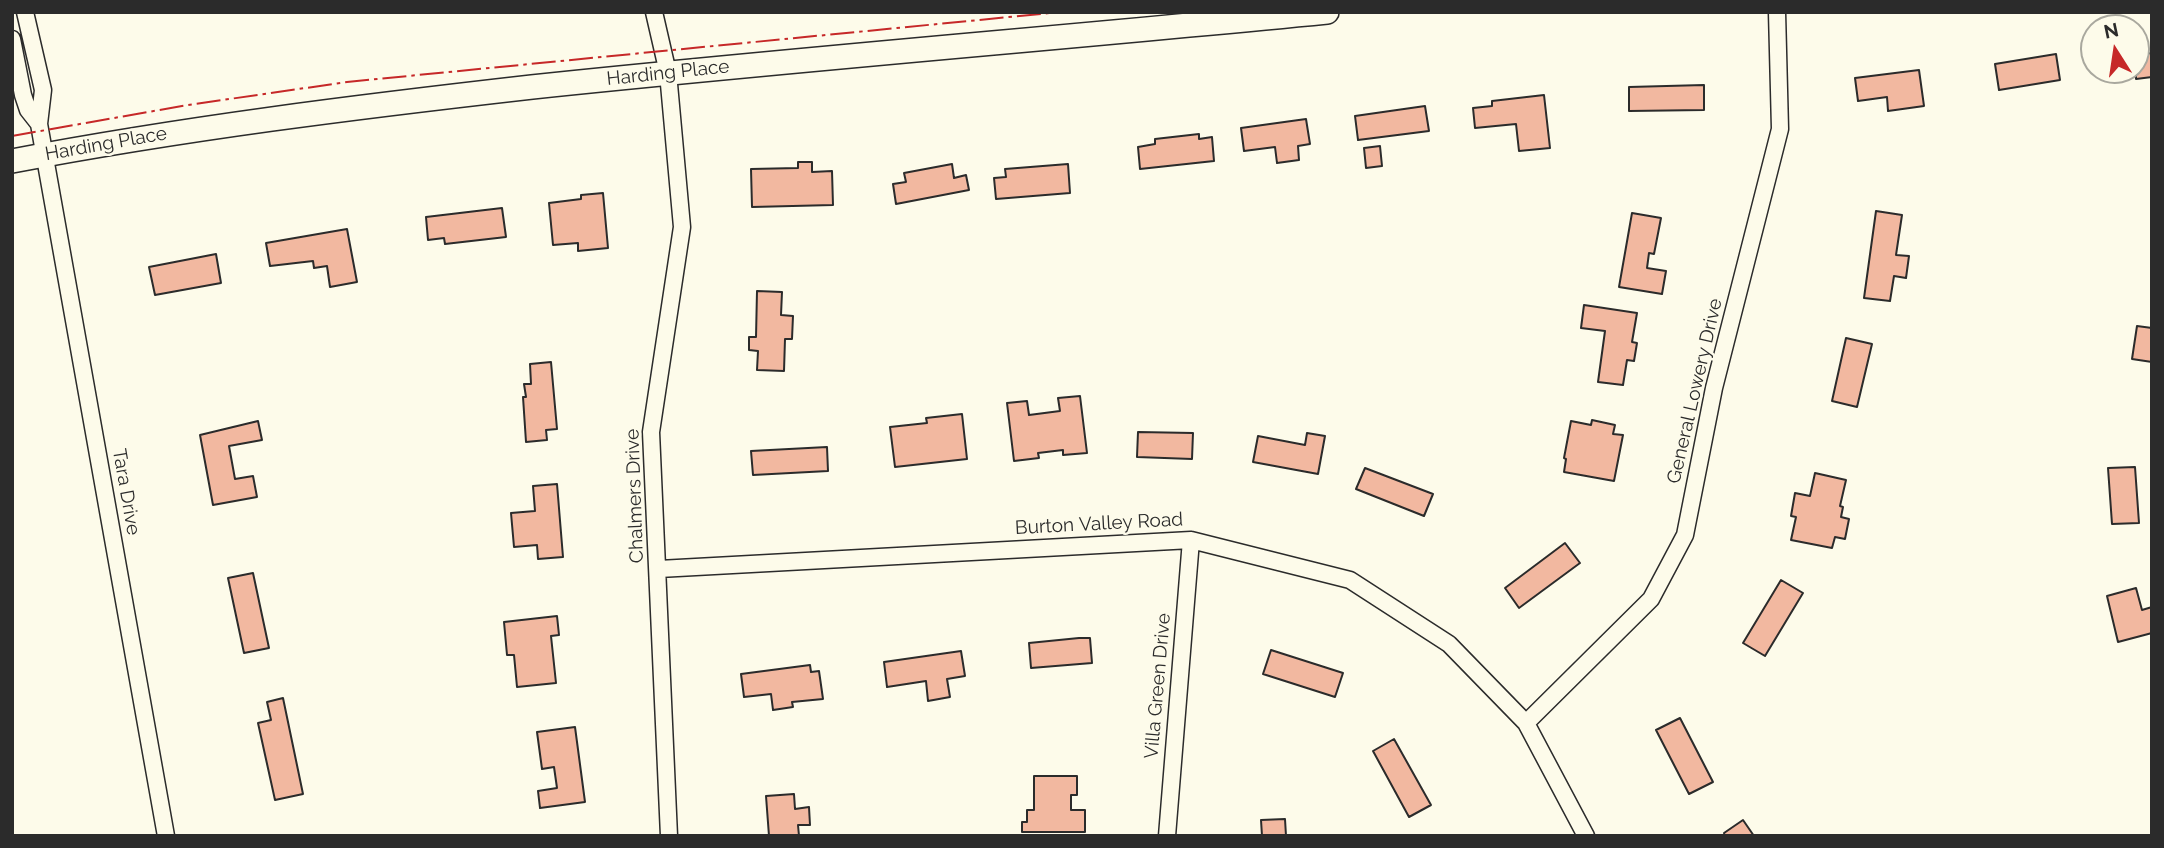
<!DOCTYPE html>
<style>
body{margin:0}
#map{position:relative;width:2164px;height:848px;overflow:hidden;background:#fdfbea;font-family:Raleway,sans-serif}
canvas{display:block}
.frame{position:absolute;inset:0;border:14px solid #2b2b2b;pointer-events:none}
.north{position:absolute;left:2080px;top:14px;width:70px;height:70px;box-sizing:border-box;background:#fdfbea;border:2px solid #a9a89e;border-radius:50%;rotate:348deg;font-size:19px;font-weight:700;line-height:28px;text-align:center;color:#2b2b2b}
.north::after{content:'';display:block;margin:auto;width:24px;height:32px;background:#c62828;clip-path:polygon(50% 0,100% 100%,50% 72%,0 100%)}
</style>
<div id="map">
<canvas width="2164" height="848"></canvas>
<div class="frame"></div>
<div class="north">N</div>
</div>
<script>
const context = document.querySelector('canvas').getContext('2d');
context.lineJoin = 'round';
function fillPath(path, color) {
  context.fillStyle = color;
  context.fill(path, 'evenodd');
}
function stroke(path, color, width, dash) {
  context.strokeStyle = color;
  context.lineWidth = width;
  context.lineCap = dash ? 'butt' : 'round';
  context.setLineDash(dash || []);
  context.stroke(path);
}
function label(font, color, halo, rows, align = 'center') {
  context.font = font + ' Raleway,sans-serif';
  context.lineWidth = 5;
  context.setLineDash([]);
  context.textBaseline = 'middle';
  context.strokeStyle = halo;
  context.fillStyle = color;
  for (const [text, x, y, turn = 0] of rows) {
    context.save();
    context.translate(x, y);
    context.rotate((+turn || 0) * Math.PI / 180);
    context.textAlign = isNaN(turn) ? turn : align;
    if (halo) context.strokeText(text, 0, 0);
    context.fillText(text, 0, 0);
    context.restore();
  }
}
const building = new Path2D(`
 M2152,53V77L2136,79V55Z
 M2056,54L2060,80L1999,90L1995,64Z
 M1919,70L1924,106L1888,111L1887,97L1858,101L1855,78Z
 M1704,85V110L1629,111V87Z
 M1544,95L1550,148L1519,151L1516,124L1475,128L1473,108L1492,106V101Z
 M1425,106L1429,131L1358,140L1355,116Z
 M1306,119L1310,144L1298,146L1299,160L1277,163L1275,147L1244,151L1241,128Z
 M1199,134V139L1212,137L1214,161L1140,169L1138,147L1155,144V139Z
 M1380,146L1382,166L1366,168L1364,148Z
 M798,162H812V172L832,171L833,205L752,207L751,169L798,168Z
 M952,164L954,178L966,175L969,190L896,204L893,184L906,182L904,173Z
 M1068,164L1070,193L996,199L994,178L1006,177L1005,169Z
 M603,193L608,248L578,251V243L553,245L549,203L581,199V195Z
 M502,208L506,237L445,244L444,238L428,240L426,217Z
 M1876,211L1902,215L1896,255L1909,256L1906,278L1894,276L1890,301L1864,298Z
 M1632,213L1661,218L1654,254L1649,253L1647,268L1666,271L1662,294L1619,287Z
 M347,229L357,282L330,287L327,266L314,268L313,261L270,266L266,243Z
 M216,254L221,283L155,295L149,267Z
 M757,291L782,292L781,315L793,316L792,339H785L784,371L757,370L758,351L749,350V337H756Z
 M1584,305L1637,313L1632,342L1637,343L1634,361L1627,360L1623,385L1598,382L1605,331L1581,328Z
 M2137,326L2152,328V362L2132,359Z
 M1846,338L1872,344L1857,407L1832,401Z
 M551,362L557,429L546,430L547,440L526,442L523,397H526L524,384H531L530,364Z
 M1080,396L1087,453L1063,455V450L1038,453L1039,458L1014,461L1007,403L1027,401L1029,415L1060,411L1058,398Z
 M962,414L967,459L895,467L890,427L927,423L926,418Z
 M1592,420L1615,425L1613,434L1623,435L1614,481L1564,472L1566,459L1564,458L1571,421L1591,425Z
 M258,421L262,440L229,446L235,479L253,476L257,497L213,505L200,435Z
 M1138,432L1193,433L1192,459L1137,457Z
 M1307,433L1325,436L1318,474L1253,462L1258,436L1305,445Z
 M827,447L828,471L753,475L751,451Z
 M2135,467L2139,523L2112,524L2108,468Z
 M1365,468L1433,494L1424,516L1356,489Z
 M1815,473L1846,480L1840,506L1843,507L1841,517L1849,519L1845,539L1835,537L1832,548L1791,540L1796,517L1791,516L1795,493L1810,496Z
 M557,484L563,557L538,559L537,545L514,547L511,513L535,511L533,486Z
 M1565,543L1580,563L1519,608L1505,588Z
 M253,573L269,648L244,653L228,578Z
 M1781,580L1803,593L1765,656L1743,643Z
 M2136,588L2142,610L2152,607V633L2118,642L2107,596Z
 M557,616L559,635L551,636L556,683L517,687L514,655H507L504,622Z
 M1079,638H1090L1092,663L1031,668L1029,643Z
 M1271,650L1343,673L1335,697L1263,674Z
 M961,651L965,676L947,679L950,697L928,701L926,681L887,687L884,662Z
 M810,665L811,672L819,671L823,699L792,702L793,707L773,710L771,694L744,697L741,674Z
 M283,698L303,794L275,800L258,723L271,720L267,702Z
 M1680,718L1713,782L1689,794L1656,730Z
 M575,727L585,802L540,808L538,791L557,788L554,767L542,769L537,732Z
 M1394,739L1431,805L1409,817L1373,751Z
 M1034,776H1077V795H1071V810H1085V832H1022V822H1027V810H1034Z
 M794,794L795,809L809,807L810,825H798L799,836H769L766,796Z
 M1285,819L1286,836H1262L1261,820Z
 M1743,820L1754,836H1725L1724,833Z`);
fillPath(building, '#f2b8a0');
stroke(building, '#2b2b2b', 2);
const street = new Path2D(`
 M25,12L43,90L39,124L166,836
 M654,12L668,73L682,227L651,432L669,836
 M12,39L23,95L28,110L39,124
 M659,569L1191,540L1350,580L1449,644L1526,723L1586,836
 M1526,723L1651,599L1685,535L1714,388L1780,129L1777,12
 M1167,836L1191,540`);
const secondary = new Path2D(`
 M12,161C186,128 356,107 532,87C797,59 1062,38 1327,12`);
stroke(street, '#2b2b2b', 19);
stroke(secondary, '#2b2b2b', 26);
stroke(street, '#fdfbea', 16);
stroke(secondary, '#fdfbea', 23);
stroke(new Path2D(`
 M12,136L188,105L347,82L1060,12`), '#c62828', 2, [24, 5, 3.5, 5]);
label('19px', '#2b2b2b', '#fdfbea', [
 ["Harding Place",668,73,-6],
 ["Harding Place",106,144,-10],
 ["General Lowery Drive",1695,391,-77],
 ["Tara Drive",126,492,80],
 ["Chalmers Drive",635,496,-92],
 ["Burton Valley Road",1099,524,-3],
 ["Villa Green Drive",1158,686,-85]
]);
</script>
